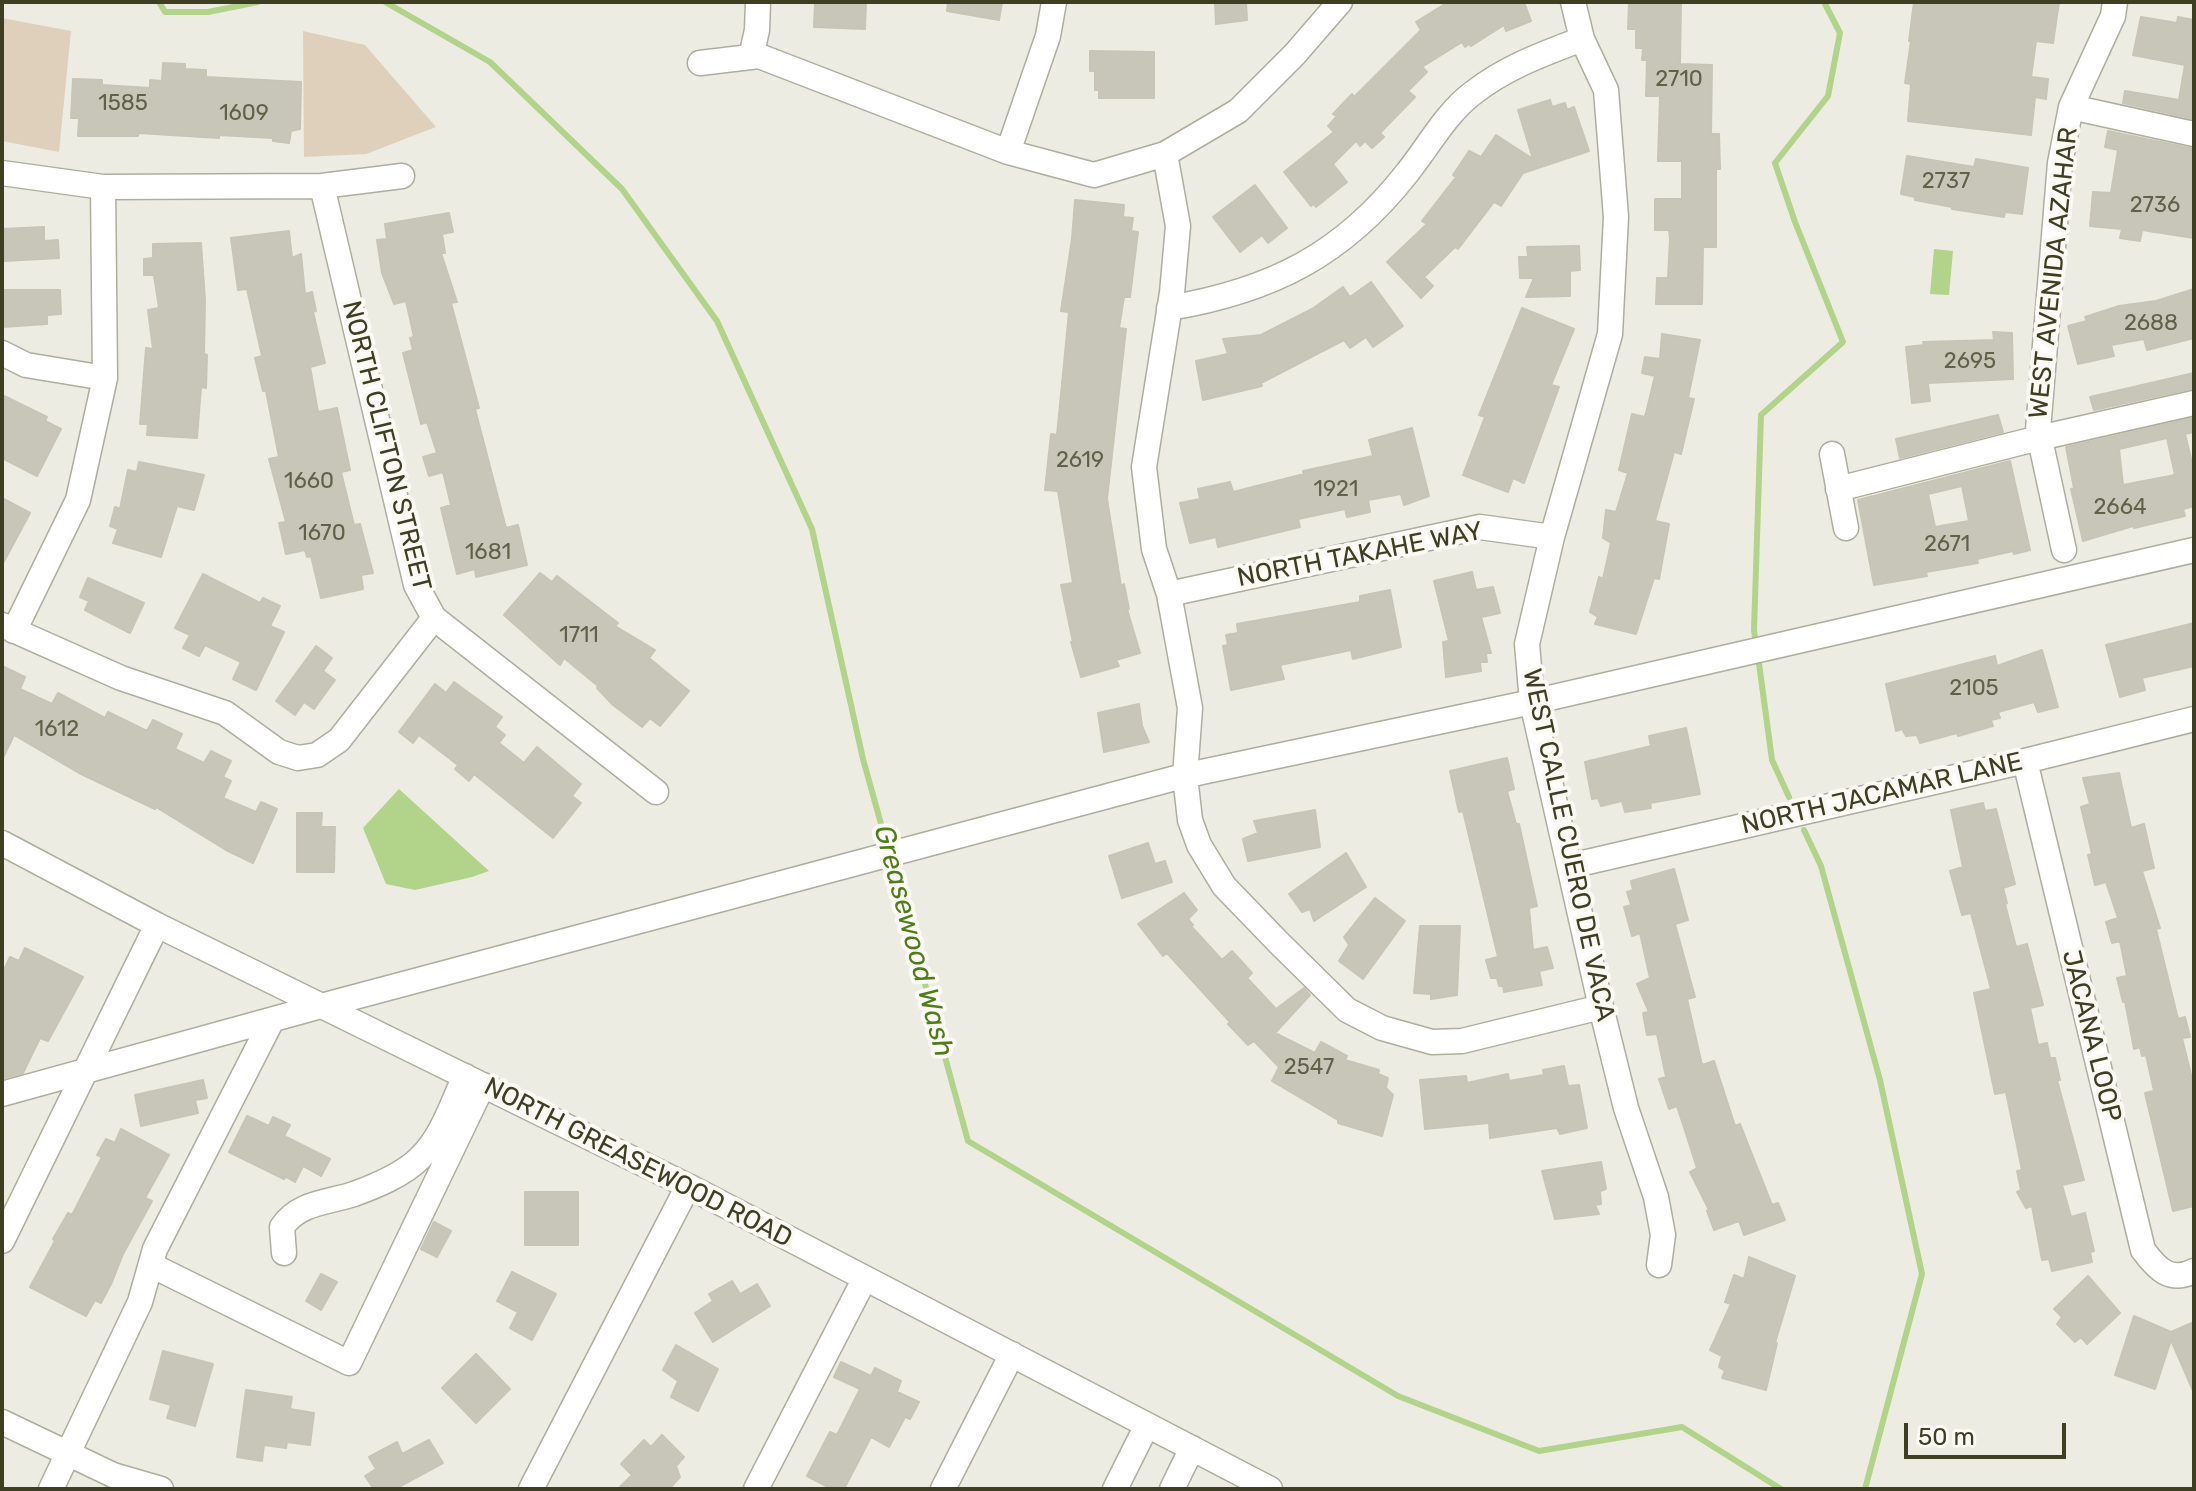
<!DOCTYPE html>
<style>
body{margin:0}
#map{position:relative;width:2196px;height:1491px;overflow:hidden;background:#edece3;font-family:Rubik,sans-serif}
canvas{display:block}
.frame{position:absolute;inset:0;border:4px solid #3e3f22;pointer-events:none}
.scale{position:absolute;left:1904px;top:1423px;width:162px;height:36px;box-sizing:border-box;border:4px solid #3e3f22;border-top:0;padding-left:10px;font-size:24px;line-height:28px;white-space:nowrap;color:#3e3f22;-webkit-text-stroke:6px #faf9f4;paint-order:stroke}
</style>
<div id="map">
<canvas width="2196" height="1491"></canvas>
<div class="frame"></div>
<div class="scale">50 m</div>
</div>
<script>
const context = document.querySelector('canvas').getContext('2d');
context.lineJoin = 'round';
function fillPath(path, color) {
  context.fillStyle = color;
  context.fill(path, 'evenodd');
}
function stroke(path, color, width, dash) {
  context.strokeStyle = color;
  context.lineWidth = width;
  context.lineCap = dash ? 'butt' : 'round';
  context.setLineDash(dash || []);
  context.stroke(path);
}
function label(font, color, halo, rows, align = 'center') {
  context.font = font + ' Rubik,sans-serif';
  context.lineWidth = 8;
  context.setLineDash([]);
  context.textBaseline = 'middle';
  context.strokeStyle = halo;
  context.fillStyle = color;
  for (const [text, x, y, turn = 0] of rows) {
    context.save();
    context.translate(x, y);
    context.rotate((+turn || 0) * Math.PI / 180);
    context.textAlign = isNaN(turn) ? turn : align;
    if (halo) context.strokeText(text, 0, 0);
    context.fillText(text, 0, 0);
    context.restore();
  }
}
fillPath(new Path2D(`
 M2,18L71,31L59,152L2,141Z
 M303,31L365,45L436,127L366,154L304,157Z`), '#dfd0bc');
fillPath(new Path2D(`
 M1934,249L1953,251L1949,295L1930,294Z
 M399,789L489,871L472,877L415,890L386,884L363,828Z`), '#b2d38a');
stroke(new Path2D(`
 M159,2L165,12H208L258,2
 M385,2L490,62L622,189L717,321L812,529L863,759L888,849
 M1756,645L1754,630L1761,415L1843,342L1795,222L1775,163L1828,96L1840,33L1824,2
 M1758,656L1772,760L1789,797
 M1804,830L1821,866L1880,1080L1922,1274L1865,1489
 M891,860L968,1141L1398,1396L1539,1451L1682,1427L1781,1489`), '#b2d38a', 6);
const building = new Path2D(`
 M815,2H866L865,29L814,27Z
 M948,2H1002L999,20L947,11Z
 M1215,2H1246L1247,20L1216,24Z
 M1448,2H1524L1531,21L1506,31L1504,25L1471,46L1469,44L1465,47L1462,42L1422,67L1427,72L1408,91L1415,97L1380,133L1384,137L1372,148L1365,141L1360,146L1356,141L1333,164L1347,182L1316,207L1314,204L1311,206L1284,172L1334,132L1328,126L1337,116L1333,114L1352,94L1354,97L1421,30L1416,22Z
 M1629,2H1681L1680,64L1712,65L1711,134H1719L1720,169H1716V247H1703L1702,304H1656L1657,278H1668L1670,239L1669,230H1655V199H1682V161H1658L1660,96H1646L1647,60H1642L1643,48H1636V29H1628Z
 M1914,2H2059L2053,43L2036,41L2031,77L2048,79L2046,99L2035,97L2031,135L1908,121L1911,84L1905,83L1911,41H1909Z
 M2141,17L2177,23L2178,17L2194,20V119L2123,103L2125,91L2179,100L2185,65L2133,55Z
 M1090,51L1154,52V98H1099V90H1095V71H1090Z
 M163,63L185,64V69L206,70V77L301,82L300,129L291,131L289,143L273,141V138L219,135V138L138,133V136H78L79,118H71L73,79L102,80V85L150,88V80L162,81Z
 M1550,100L1552,107L1565,103L1567,110L1574,107L1589,151L1523,173L1501,206L1494,202L1458,249L1455,247L1424,277L1433,286L1421,298L1387,262L1427,224L1422,221L1456,177L1453,175L1469,151L1481,157L1496,135L1533,159L1518,110Z
 M2108,131L2194,149V238L2142,230L2140,241L2120,238L2122,229L2090,226L2093,192L2111,193L2118,150L2105,147Z
 M1907,156L1974,167L1976,159L2028,168L2022,214L2005,212L2004,217L1952,209V207L1915,200V197L1901,194Z
 M1255,185L1287,228L1268,243L1262,235L1240,252L1213,217Z
 M1075,200L1124,205L1123,217L1133,218L1131,231L1138,232L1130,297H1124L1119,328L1126,329L1107,499L1121,586L1124,584L1129,609H1127L1140,653L1116,660L1119,666L1081,677L1071,642H1073L1061,585L1073,583L1058,491L1045,490L1051,434L1057,435L1069,312L1061,311L1072,239Z
 M449,213L453,232L442,234L445,253H441L457,302L451,303L479,408L475,409L506,528L518,525L527,565L476,577L475,569L457,574L441,508L451,505L443,472L429,476L423,457L437,453L427,422L421,424L403,353L413,350L410,338L414,337L406,301L394,304L382,273L377,240L387,239L385,224Z
 M44,227V241L58,240L59,258L4,261L2,229Z
 M289,231L292,258L301,254L305,294L312,292L316,311L313,312L325,363L310,367L318,412L337,408L350,470L341,472L354,525L360,524L373,573L361,575L363,589L321,598L311,556L307,557L305,550L286,554L279,523L286,522L269,459L279,457L266,391H263L255,358L262,356L247,289L238,290L231,238Z
 M201,243L205,300L204,354L207,355L206,388L201,387L197,438L147,435L148,424H140L146,348L153,349L148,310L159,308L154,275H144V259L153,258V244Z
 M1579,246L1580,270L1570,271V296L1526,297L1534,278H1520L1519,257H1528L1527,247Z
 M1371,282L1403,326L1373,347L1366,337L1350,348L1344,340L1261,383L1262,386L1203,400L1196,361L1228,354L1223,339L1261,335L1312,309L1343,287L1350,297Z
 M2194,289V338L2147,350L2144,339L2111,345L2114,356L2078,364L2068,326L2087,321L2085,317L2119,306L2156,301Z
 M2,290H60L61,314L47,315V324L2,327Z
 M1522,308L1574,329L1551,385L1559,387L1524,483L1513,478L1508,492L1463,475L1485,417L1479,415Z
 M1993,332L2012,333L2013,379L1928,383L1930,401L1912,403L1906,347L1924,345L1923,342L1994,340Z
 M1662,334L1700,340L1688,398L1694,399L1681,454L1674,452L1655,521L1669,524L1659,579L1654,578L1636,634L1595,624L1598,617L1590,612L1599,577L1603,579L1611,543L1603,538L1606,510L1616,512L1628,473L1619,470L1632,414L1645,417L1655,376L1642,373L1645,357L1660,359Z
 M2194,373V388L2094,410L2090,397Z
 M2,395L47,417L45,421L61,429L37,476L2,458Z
 M1998,415L2003,432L1900,458L1896,439Z
 M2194,418V432L2185,434L2194,471V506L2183,509L2185,516L2134,528L2133,526L2083,541L2071,489L2074,488L2066,447ZM2167,438L2175,475L2123,485L2119,449Z
 M1412,428L1429,496L1404,505L1401,494L1368,500L1370,512L1347,517L1345,509L1298,519L1300,527L1218,547L1216,537L1190,543L1180,503L1200,499L1198,489L1230,482L1233,492L1304,474L1303,471L1373,456L1369,440Z
 M2010,461L2030,550L2014,554L2013,551L1977,559L1978,563L1926,572L1927,576L1874,585L1858,500ZM1962,486L1969,521L1935,527L1928,494Z
 M139,462L204,475L194,510L177,506L161,557L113,543L118,529L110,526L115,507L120,509L128,470L137,472Z
 M2,498L30,513L2,565Z
 M1472,572L1476,590L1493,587L1500,613L1481,617L1491,653H1486L1487,662H1480L1481,671L1446,677L1443,642L1449,641L1434,581Z
 M540,573L552,582L557,576L618,623L615,626L655,650L649,658L689,691L660,726L650,718L642,727L613,705L597,688L598,686L564,658L560,665L504,615Z
 M203,574L260,603L263,598L280,606L270,626L284,632L256,690L233,679L241,662L205,645L199,656L183,648L190,635L175,628Z
 M88,578L144,603L130,633L85,610L89,601L80,597Z
 M1390,590L1401,647L1353,659L1351,650L1280,665L1284,679L1231,690L1223,646L1228,645L1226,635L1238,633L1237,624L1360,602V596Z
 M2194,623V666L2142,678L2145,690L2120,697L2106,645Z
 M316,646L332,658L323,671L335,680L314,709L304,702L295,715L276,701Z
 M2042,650L2058,707L2038,712L2034,702L1998,712L2000,718L1991,720L1993,726L1958,736L1957,733L1920,743L1917,735L1906,736L1902,729L1896,731L1886,684L1995,656L1997,666Z
 M2,666L25,677L20,689L52,704L58,693L105,718L108,712L147,731L153,720L182,734L175,749L204,763L211,751L231,761L223,777L231,781L223,798L256,812L261,802L277,809L253,863L226,850L156,807L155,809L79,773L14,735L2,760Z
 M454,682L502,717L495,727L505,735L499,743L524,763L537,747L581,784L572,796L581,803L553,838L474,774L469,781L455,769L458,765L419,735L413,743L399,732L435,684L446,693Z
 M1139,704L1142,726L1149,742L1104,752L1098,713Z
 M1686,728L1700,794L1650,803L1651,808L1625,812L1622,801L1601,806L1598,798L1592,799L1585,762L1651,746L1649,736Z
 M1507,758L1514,789L1507,791L1516,824H1519L1537,906L1529,908L1533,950L1547,947L1553,968L1539,971L1542,985L1504,992L1503,986H1499L1497,978H1491L1486,960L1498,957L1463,811L1459,812L1450,771Z
 M2119,773L2131,828L2144,824L2154,868L2142,871L2160,928L2156,929L2178,1019L2185,1017L2190,1037L2182,1038L2194,1087V1206L2173,1211L2145,1093L2154,1091L2146,1055L2142,1056L2140,1047L2134,1049L2125,1001L2123,1002L2117,978L2127,976L2120,941L2112,943L2106,922L2118,918L2106,882L2095,885L2088,855L2092,854L2081,807L2090,804L2083,778Z
 M1983,803L1985,811L1996,809L2015,884L2003,888L2007,903L2005,904L2016,947L2027,944L2043,1005L2030,1008L2038,1045L2047,1043L2050,1058H2055L2060,1080H2057L2084,1180L2062,1185L2071,1217L2085,1213L2094,1251L2090,1252L2092,1262L2052,1271L2049,1259L2042,1260L2032,1206L2026,1208L2017,1192L2021,1190L2017,1171L2022,1170L2006,1092L1995,1094L1974,993L1991,989L1971,913L1962,915L1950,871L1963,867L1951,810Z
 M1315,810L1320,847L1248,861L1243,839L1258,833L1254,821Z
 M297,813H322L321,827H335L334,872H297Z
 M1148,843L1155,864L1165,861L1172,882L1122,898L1109,856Z
 M1346,853L1366,887L1314,921L1310,909L1302,912L1289,894Z
 M1674,869L1688,920L1675,924L1695,997L1687,999L1702,1065L1714,1061L1735,1126L1740,1124L1772,1205L1778,1203L1785,1220L1744,1235L1739,1221L1714,1230L1707,1211L1709,1210L1690,1172L1697,1168L1677,1106L1669,1109L1659,1079L1666,1077L1657,1034L1647,1035L1643,1013L1649,1012L1637,984L1650,978L1640,933L1632,936L1624,907L1631,905L1627,892L1633,890L1631,881Z
 M1184,893L1197,910L1188,919L1193,925L1191,926L1222,960L1232,951L1252,973L1247,978L1276,1009L1304,988L1310,995L1275,1033L1315,1053L1321,1042L1347,1056L1345,1060L1379,1070L1378,1074L1388,1078L1386,1088L1393,1095L1382,1136L1338,1123V1120L1272,1081L1279,1067L1254,1041L1248,1045L1228,1024L1230,1022L1167,953L1163,956L1138,924Z
 M1375,898L1405,921L1363,979L1339,961L1349,945L1344,937Z
 M1420,926H1460L1457,995L1431,999V994L1414,993Z
 M25,948L83,977L48,1041L40,1038L23,1073L5,1078L2,1071V974L10,957L19,961Z
 M1564,1066L1568,1086L1579,1085L1587,1128L1560,1134L1557,1128L1490,1138L1489,1123L1425,1129L1420,1080L1466,1076L1467,1083L1508,1074L1509,1081L1544,1075L1543,1070Z
 M203,1080L207,1098L195,1100L198,1113L141,1126L135,1095Z
 M247,1116L269,1126L273,1117L290,1125L284,1136L330,1159L321,1176L303,1166L295,1182L286,1177L284,1179L229,1152Z
 M121,1129L169,1155L145,1198L152,1201L123,1254L112,1282L101,1303L95,1300L86,1316L30,1287L55,1241L53,1239L68,1213L72,1215L102,1157L97,1155L106,1139L115,1143Z
 M1601,1162L1606,1189L1600,1191L1601,1204L1595,1205L1599,1214L1555,1219L1542,1171Z
 M525,1192H578V1245H525Z
 M434,1222L451,1231L437,1257L421,1249Z
 M1749,1257L1795,1276L1775,1343H1777L1766,1390L1722,1378L1725,1371L1719,1367L1722,1356L1710,1350L1731,1304L1725,1302L1734,1275L1744,1279Z
 M512,1272L556,1294L532,1340L510,1328L518,1312L497,1301Z
 M321,1274L337,1282L321,1310L306,1301Z
 M2088,1276L2120,1313L2087,1344L2081,1337L2075,1342L2057,1324L2062,1317L2054,1309Z
 M732,1281L740,1294L757,1284L770,1306L713,1342L695,1313L713,1301L709,1294Z
 M2134,1316L2171,1332L2194,1322V1393L2171,1340L2155,1389L2115,1375Z
 M676,1345L718,1369L698,1411L671,1397L678,1381L663,1370Z
 M163,1351L213,1364L195,1426L167,1418L171,1405L150,1399Z
 M476,1354L510,1389L476,1423L442,1388Z
 M841,1362L871,1376L875,1368L901,1381L897,1392L919,1402L910,1419L905,1417L889,1447L871,1437L844,1489H832L807,1476L830,1432L837,1435L860,1389L834,1377Z
 M246,1390L292,1397L290,1409L314,1413L310,1445L287,1442L286,1448L264,1445L262,1461L237,1457Z
 M662,1435L684,1457L676,1466L680,1477L669,1489H618L632,1475L621,1464L644,1440L651,1447Z
 M429,1440L443,1463L395,1489H374L365,1476L376,1469L369,1457L397,1442L402,1454Z`);
fillPath(building, '#c8c6b8');
stroke(building, '#c7c5b5', 2);
const minor = new Path2D(`
 M1573,2L1582,39L1606,90L1616,217L1610,334L1552,537L1527,644L1532,702L1601,1007L1626,1108L1656,1197L1663,1235L1659,1265
 M751,57L757,30L758,2
 M700,63L759,56L1008,152L1094,175L1165,154L1238,111L1295,54L1340,2
 M2071,107L2194,134
 M1008,152L1048,36L1054,2
 M1165,154L1178,226L1172,293L1144,467L1154,549L1169,594L1190,708L1185,776L1190,820L1199,845L1224,886L1279,943L1347,1010L1382,1028L1432,1042L1462,1041L1601,1007
 M2,173L103,187L322,186L402,176
 M322,186L416,585L434,618L656,792
 M1169,308C1271,291 1343,255 1407,173C1428,147 1446,113 1473,93C1506,67 1543,54 1582,39
 M2,353L26,365L105,378
 M1832,454L1846,528
 M1838,489L2039,438L2194,403
 M2064,550L2038,430L2060,163L2071,107L2113,16L2115,2
 M1169,594L1480,527L1552,537
 M2,625L121,678L225,713L279,752L298,758L317,755L339,740L434,618
 M14,631L78,500L105,378L103,187
 M2025,761L2143,1250C2157,1269 2170,1283 2194,1271
 M2,843L157,925L688,1186L1270,1489
 M1570,866L2025,761L2194,719
 M2,1094L321,1006L1183,776L1532,702L2194,550
 M2,1241L157,925
 M284,1253L282,1227C299,1202 327,1203 354,1194C376,1186 403,1175 420,1158C442,1137 452,1104 465,1076
 M151,1265L349,1363L483,1085
 M2,1422L113,1475L161,1489
 M51,1489L140,1302L155,1249L272,1020
 M531,1489L688,1186
 M756,1489L865,1278
 M943,1489L1012,1354
 M1115,1489L1147,1425
 M1172,1489L1192,1448`);
stroke(minor, '#aeae9e', 27);
stroke(minor, '#fff', 24);
label('22px', '#606148', null, [
 ["2710",1679,80],
 ["1585",123,104],
 ["1609",244,114],
 ["2737",1946,182],
 ["2736",2155,206],
 ["2688",2151,324],
 ["2695",1970,362],
 ["2619",1080,461],
 ["1660",309,482],
 ["1921",1336,490],
 ["2664",2120,508],
 ["1670",322,534],
 ["2671",1947,545],
 ["1681",488,553],
 ["1711",579,636],
 ["2105",1974,689],
 ["1612",57,730],
 ["2547",1309,1068]
]);
label('26px', '#3e3f22', '#faf9f4', [
 ["WEST AVENIDA AZAHAR",2054,273,-84],
 ["NORTH CLIFTON STREET",386,446,76],
 ["NORTH TAKAHE WAY",1360,555,-11],
 ["NORTH JACAMAR LANE",1882,794,-13],
 ["WEST CALLE CUERO DE VACA",1568,845,78],
 ["JACANA LOOP",2091,1036,76],
 ["NORTH GREASEWOOD ROAD",638,1163,27]
]);
label('italic 28px', '#4e7d1a', '#faf9f4', [
 ["Greasewood Wash",913,941,75]
]);
</script>
